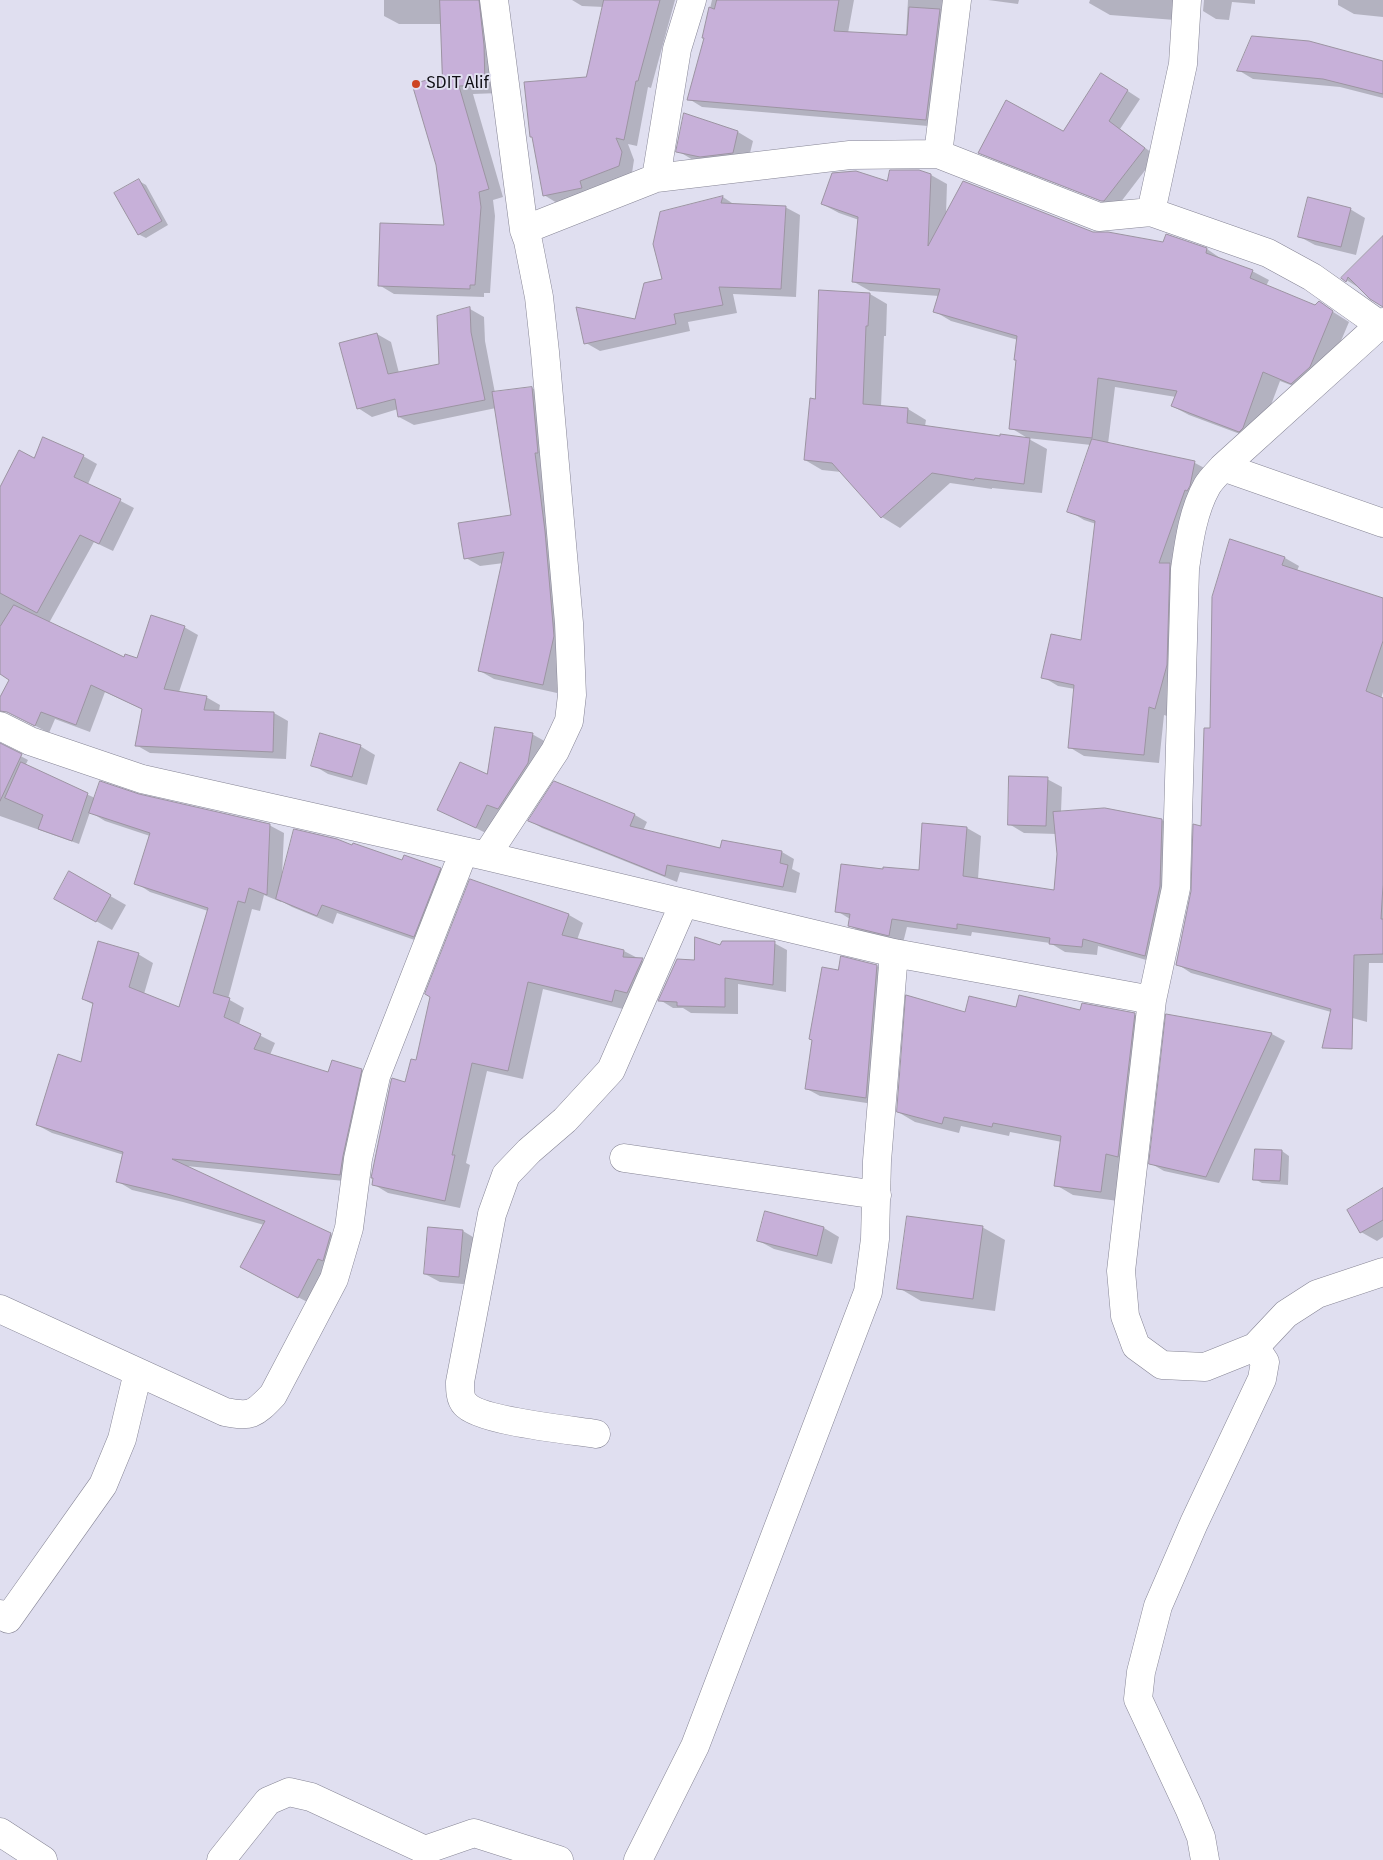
<!DOCTYPE html>
<style>
body{margin:0}
canvas{display:block;background:#e0dff0}
</style>
<canvas width="1383" height="1860"></canvas>
<script>
const context = document.querySelector('canvas').getContext('2d');
context.lineJoin = 'round';
function fillPath(path, color) {
  context.fillStyle = color;
  context.fill(path, 'evenodd');
}
function stroke(path, color, width, dash) {
  context.strokeStyle = color;
  context.lineWidth = width;
  context.lineCap = dash ? 'butt' : 'round';
  context.setLineDash(dash || []);
  context.stroke(path);
}
function label(font, color, halo, rows, align = 'center') {
  context.font = font + ' "Source Sans 3",sans-serif';
  context.lineWidth = 4;
  context.setLineDash([]);
  context.textBaseline = 'middle';
  context.strokeStyle = halo;
  context.fillStyle = color;
  for (const [text, x, y, turn = 0] of rows) {
    context.save();
    context.translate(x, y);
    context.rotate((+turn || 0) * Math.PI / 180);
    context.textAlign = isNaN(turn) ? turn : align;
    if (halo) context.strokeText(text, 0, 0);
    context.fillText(text, 0, 0);
    context.restore();
  }
}
fillPath(new Path2D(`
 M384,0H496L500,93L473,94L503,197L493,200L495,216L490,293H484V297L394,294L379,285L445,226L442,24H399L384,16Z
 M572,0H675L651,88L648,87L637,146L628,144L634,160L632,173L592,188L594,195L557,203L544,195L587,78L604,7L582,6Z
 M712,0H854L848,33L906,36L908,0H957L940,127L702,107L689,99L706,38L703,37Z
 M988,0H1019L1018,4Z
 M1090,0H1188V21L1110,15L1089,3Z
 M1204,0H1255V4L1232,2L1229,20L1216,19L1203,11Z
 M1338,0H1383V17L1354,14L1338,5Z
 M1383,62V98L1340,87L1253,79L1238,70Z
 M1114,82L1140,99L1120,129L1156,156L1117,207L992,159L979,152L1063,132Z
 M685,114L738,132L753,141L748,161L716,165L693,160L678,151Z
 M931,175L947,184L946,215L1093,233L1163,243L1167,236L1207,249L1223,260L1252,271L1269,280L1266,286L1316,306L1319,303L1349,322L1326,376L1309,392L1280,381L1259,437L1256,440L1189,415L1172,406L1176,397L1115,387L1108,444L1195,463L1210,471L1170,717L1164,715L1159,763L1084,756L1069,747L1075,689L1058,686L1043,677L1082,642L1096,524L1084,520L1069,511L1091,445L1027,438L1047,449L1042,493L992,488V489L950,483L900,528L882,517L841,472L822,470L805,460L816,400L870,294L887,304L886,336H884L881,407L908,409L926,420L925,426L1001,438L1029,439L1011,428L1018,340L951,321L934,311L939,296L870,291L854,282L859,220L839,213L822,204L887,183Z
 M139,181L146,185L168,225L146,238L138,234Z
 M723,197L735,205L785,207L800,215L796,297L733,294L737,313L688,322L690,331L600,351L586,343L636,321L664,280L662,213Z
 M1350,209L1365,218L1356,255L1315,245L1300,237Z
 M1383,238V306L1361,289L1343,278Z
 M470,309L484,317L485,341L495,393L532,388L546,396L568,644L557,693L494,679L480,671L504,563L480,566L466,558L512,516L496,408L414,425L399,417L398,409L372,417L358,408L377,334L391,342L399,373L440,365L438,317Z
 M83,456L97,464L88,484L134,508L113,551L94,542L49,623L125,659L138,660L184,627L198,635L179,692L206,697L220,705L219,711L274,713L288,721L286,759L150,753L136,745L144,710L105,692L90,732L55,719L49,733L7,711L11,679L0,672V489L34,460Z
 M1285,558L1299,566L1297,571L1383,599V692L1381,699H1383V963H1369L1367,1022L1191,973L1177,964L1193,891L1202,827L1211,729Z
 M532,734L548,743L492,836L439,810L488,776Z
 M0,745L28,760L25,766L95,798L138,795L269,825L284,833L282,876L353,847L403,861L440,869L455,878L429,945L337,913L333,924L292,907L281,901V902L264,895L260,911L252,909L228,999L244,1008L239,1025L275,1043L270,1055L329,1074L362,1070L376,1078L355,1182L186,1166L331,1234L345,1242L313,1305L256,1275L264,1225L183,1202L132,1190L117,1181L124,1155L52,1133L37,1125L82,1063L94,1005L83,999L138,954L153,963L144,994L180,1009L208,911L150,892L136,883L150,836L105,821L90,812L79,844L0,816Z
 M360,746L375,755L367,785L328,774L313,765Z
 M1047,779L1062,787L1061,812L1162,820L1177,828L1160,964L1098,946L1097,955L1065,952L1050,943L972,932L971,936L907,927L903,943L864,934L849,925L850,919L837,911L884,870L920,871L967,828L981,836L978,879L1055,892L1058,854L1056,834L1024,833L1009,824Z
 M554,783L635,815L647,822L643,831L721,850L782,852L794,859L792,869L800,873L796,893L680,872L677,882L542,828L530,821Z
 M70,873L126,905L112,930L55,898Z
 M569,915L583,923L577,940L624,951L657,968L627,1010L543,989L523,1079L487,1071L466,1163L470,1165L460,1208L388,1193L373,1184L406,1084L417,1062Z
 M774,943L787,950L786,992L738,984V1014L691,1013L683,1008H673L660,1000L695,961L721,947Z
 M877,966L890,974L880,1105L820,1096L807,1089L839,971Z
 M1017,1008L1134,1014L1152,1024L1118,1201L1073,1195L1056,1185L1062,1142L1010,1132L1009,1136L961,1126L959,1133L915,1122L898,1112L966,1014Z
 M1167,1016L1272,1034L1285,1041L1219,1183L1164,1171L1150,1163Z
 M1282,1151L1289,1156L1288,1185L1262,1183L1255,1179Z
 M1383,1190V1237L1377,1241L1361,1232Z
 M766,1213L824,1228L839,1237L832,1264L774,1249L759,1241Z
 M982,1227L1005,1240L995,1311L921,1301L899,1288Z
 M429,1229L463,1231L478,1240L474,1285L440,1282L425,1274Z`), '#0003');
const building = new Path2D(`
 M440,0H479L484,45L485,85L459,86L489,189L479,192L481,207L475,285H470V289L378,286L380,223L444,225L436,165L412,84L442,76Z
 M604,0H660L638,81H636L624,140L616,138L622,152L619,166L580,181L582,188L543,196L532,137H530L524,82L586,77Z
 M717,0H839L834,31L907,35L909,7L940,9L926,120L687,100L704,38H702L709,7L714,9Z
 M1252,36L1309,41L1383,61V94L1323,79L1237,71Z
 M1101,73L1128,90L1109,121L1145,148L1104,201H1101L978,153L1006,100L1063,131Z
 M684,113L738,131L733,153L700,157L676,152Z
 M890,170H919L931,174L928,246L963,181L1093,232H1108L1163,242L1166,234L1207,248L1206,253L1253,270L1250,278L1315,305L1319,301L1333,311L1310,367L1291,384L1263,372L1243,428L1239,432L1171,406L1177,391L1098,378L1092,438L1009,429L1016,360H1014L1017,336L933,312L940,289L852,282L858,217L821,204L832,173L856,171L887,181Z
 M139,179L162,221L138,235L114,193Z
 M723,196L721,203L786,206L781,289L719,287L723,305L674,314L676,324L584,344L576,307L635,319L644,283L662,279L653,244L660,212Z
 M1308,197L1351,208L1341,247L1298,237Z
 M1383,236V307L1370,299L1348,277L1346,282L1341,278Z
 M819,290L870,293L868,326H866L863,404L908,408L907,423L1000,436V434L1030,438L1024,484L975,478L974,480L932,473L881,518L832,463L804,460L810,398L815,399Z
 M470,307L471,332L485,400L398,417L395,399L357,409L339,343L377,333L388,374L439,364L437,316Z
 M532,387L538,453H535L545,531L554,636L543,685L478,671L504,552L464,559L458,523L511,515L492,392Z
 M43,437L84,455L74,477L121,499L99,544L80,535L37,613L0,593V487L19,450L34,458Z
 M1092,439L1195,461L1190,486L1187,491L1185,490L1159,563H1170L1167,665L1155,709L1149,707L1144,755L1068,748L1074,685L1041,678L1051,634L1081,640L1095,521L1067,512Z
 M1230,539L1285,557L1282,565L1383,598V641L1366,691L1383,698V885L1381,919H1383V954L1354,955L1352,1049L1322,1048L1331,1009L1176,965L1191,891L1193,824L1201,826L1204,728H1210L1212,597Z
 M14,605L124,657L125,654L137,658L151,615L185,626L164,689L207,696L204,710L274,712L273,752L135,746L142,709L91,685L76,725L41,712L35,726L7,712L0,711V697L9,680L0,674V627Z
 M495,727L533,733L528,763L498,809L487,805L476,828L437,810L460,762L487,774Z
 M320,733L361,745L352,777L311,766Z
 M0,743L22,754L0,801Z
 M21,762L88,793L72,841L38,829L43,815L5,798Z
 M1009,776L1048,777L1046,826L1008,825Z
 M100,781L139,794L270,824L267,895L249,888L245,903L238,901L213,993L230,998L224,1017L261,1034L254,1049L328,1072L332,1060L362,1069L343,1156L340,1175L172,1159L331,1233L323,1261L318,1259L298,1298L240,1267L265,1221L167,1194L116,1182L123,1152L36,1125L58,1054L81,1062L93,1003L82,999L98,941L139,953L129,987L179,1007L208,908L134,884L150,833L89,813Z
 M554,781L635,814L630,826L720,848L722,840L782,851L780,863L788,865L783,887L667,865L665,876L528,821Z
 M1105,808L1162,819L1160,886L1145,956L1083,939L1082,947L1049,944L1050,938L957,924V929L892,919L889,936L848,926L850,914L835,912L841,864L883,869V867L919,870L922,823L967,827L963,876L1054,890L1057,854L1053,812Z
 M294,829L337,839L352,845L353,843L402,860L404,855L441,868L414,937L322,905L317,916L276,899Z
 M69,871L111,895L96,922L54,899Z
 M470,879L569,914L562,935L624,950L623,957L643,958L627,993L615,990L612,1002L528,982L508,1071L472,1063L452,1155H455L445,1201L372,1185L373,1178H371L391,1081L392,1078L405,1082L411,1059L416,1060L430,997L425,994Z
 M695,937L720,945L722,941H775L773,985L725,978V1007L677,1006V1002L658,1001L677,959L694,960Z
 M841,956L877,965L866,1098L805,1089L812,1040L809,1039L822,967L838,970Z
 M906,995L965,1012L969,996L1016,1007L1019,995L1080,1010L1082,1003L1135,1013L1118,1157L1106,1154L1101,1192L1054,1186L1061,1136L993,1123L992,1127L944,1117L942,1124L897,1112Z
 M1166,1014L1272,1033L1206,1177L1149,1164Z
 M1255,1149L1282,1150L1280,1181L1253,1180Z
 M1383,1188V1220L1360,1233L1347,1210Z
 M765,1211L824,1227L817,1256L757,1241Z
 M907,1216L983,1226L973,1299L897,1289Z
 M428,1227L463,1230L459,1277L424,1274Z`);
fillPath(building, '#c7b0d9');
stroke(building, '#9c94a2', 1);
const minor = new Path2D(`
 M938,154L957,0
 M656,178L677,49L692,0
 M1151,212L1183,64L1187,0
 M524,230L656,178L850,155L938,154L1099,217L1151,212L1268,253L1312,277L1380,325
 M1383,322L1223,467C1218,473 1211,479 1207,486C1193,511 1189,541 1185,569L1176,888L1152,1000L1121,1271L1125,1316L1136,1346L1162,1365L1205,1367L1255,1347L1286,1314L1317,1294L1383,1272
 M1223,467L1383,523
 M0,726L30,741L142,779L486,856L894,953L1152,1000
 M486,856L555,751L569,721L572,695L569,623L545,352L539,297L528,241L524,230L494,0
 M624,1158L877,1195
 M0,1309L225,1412C251,1417 254,1415 273,1395L334,1279L349,1228L358,1159L376,1076L464,851
 M596,1434C571,1430 479,1421 465,1404C460,1399 460,1389 460,1382L492,1214L506,1175L529,1151L565,1120L611,1070L684,903
 M0,1614L8,1619L103,1485L122,1439L138,1372
 M0,1832L43,1860
 M221,1860L268,1801L289,1792L311,1797L425,1850L474,1833L559,1860
 M638,1860L695,1746L868,1292L875,1239L877,1161L894,953
 M1205,1860L1201,1837L1189,1808L1138,1699L1141,1672L1158,1606L1194,1523L1262,1379L1265,1362L1255,1347`);
stroke(minor, '#868595', 29);
stroke(minor, '#fff', 28);
for (const [x, y, r, color] of [
 [416,84,5,"#cd4422"]
]) {
  const dot = new Path2D();
  dot.arc(x, y, r, 0, 2 * Math.PI);
  context.fillStyle = color;
  context.fill(dot);
  stroke(dot, '#e0dff0', 2);
}
label('18px', '#0e0d13', '#e0dff0', [
 ["SDIT Alif",426,84]
], 'left');
</script>
